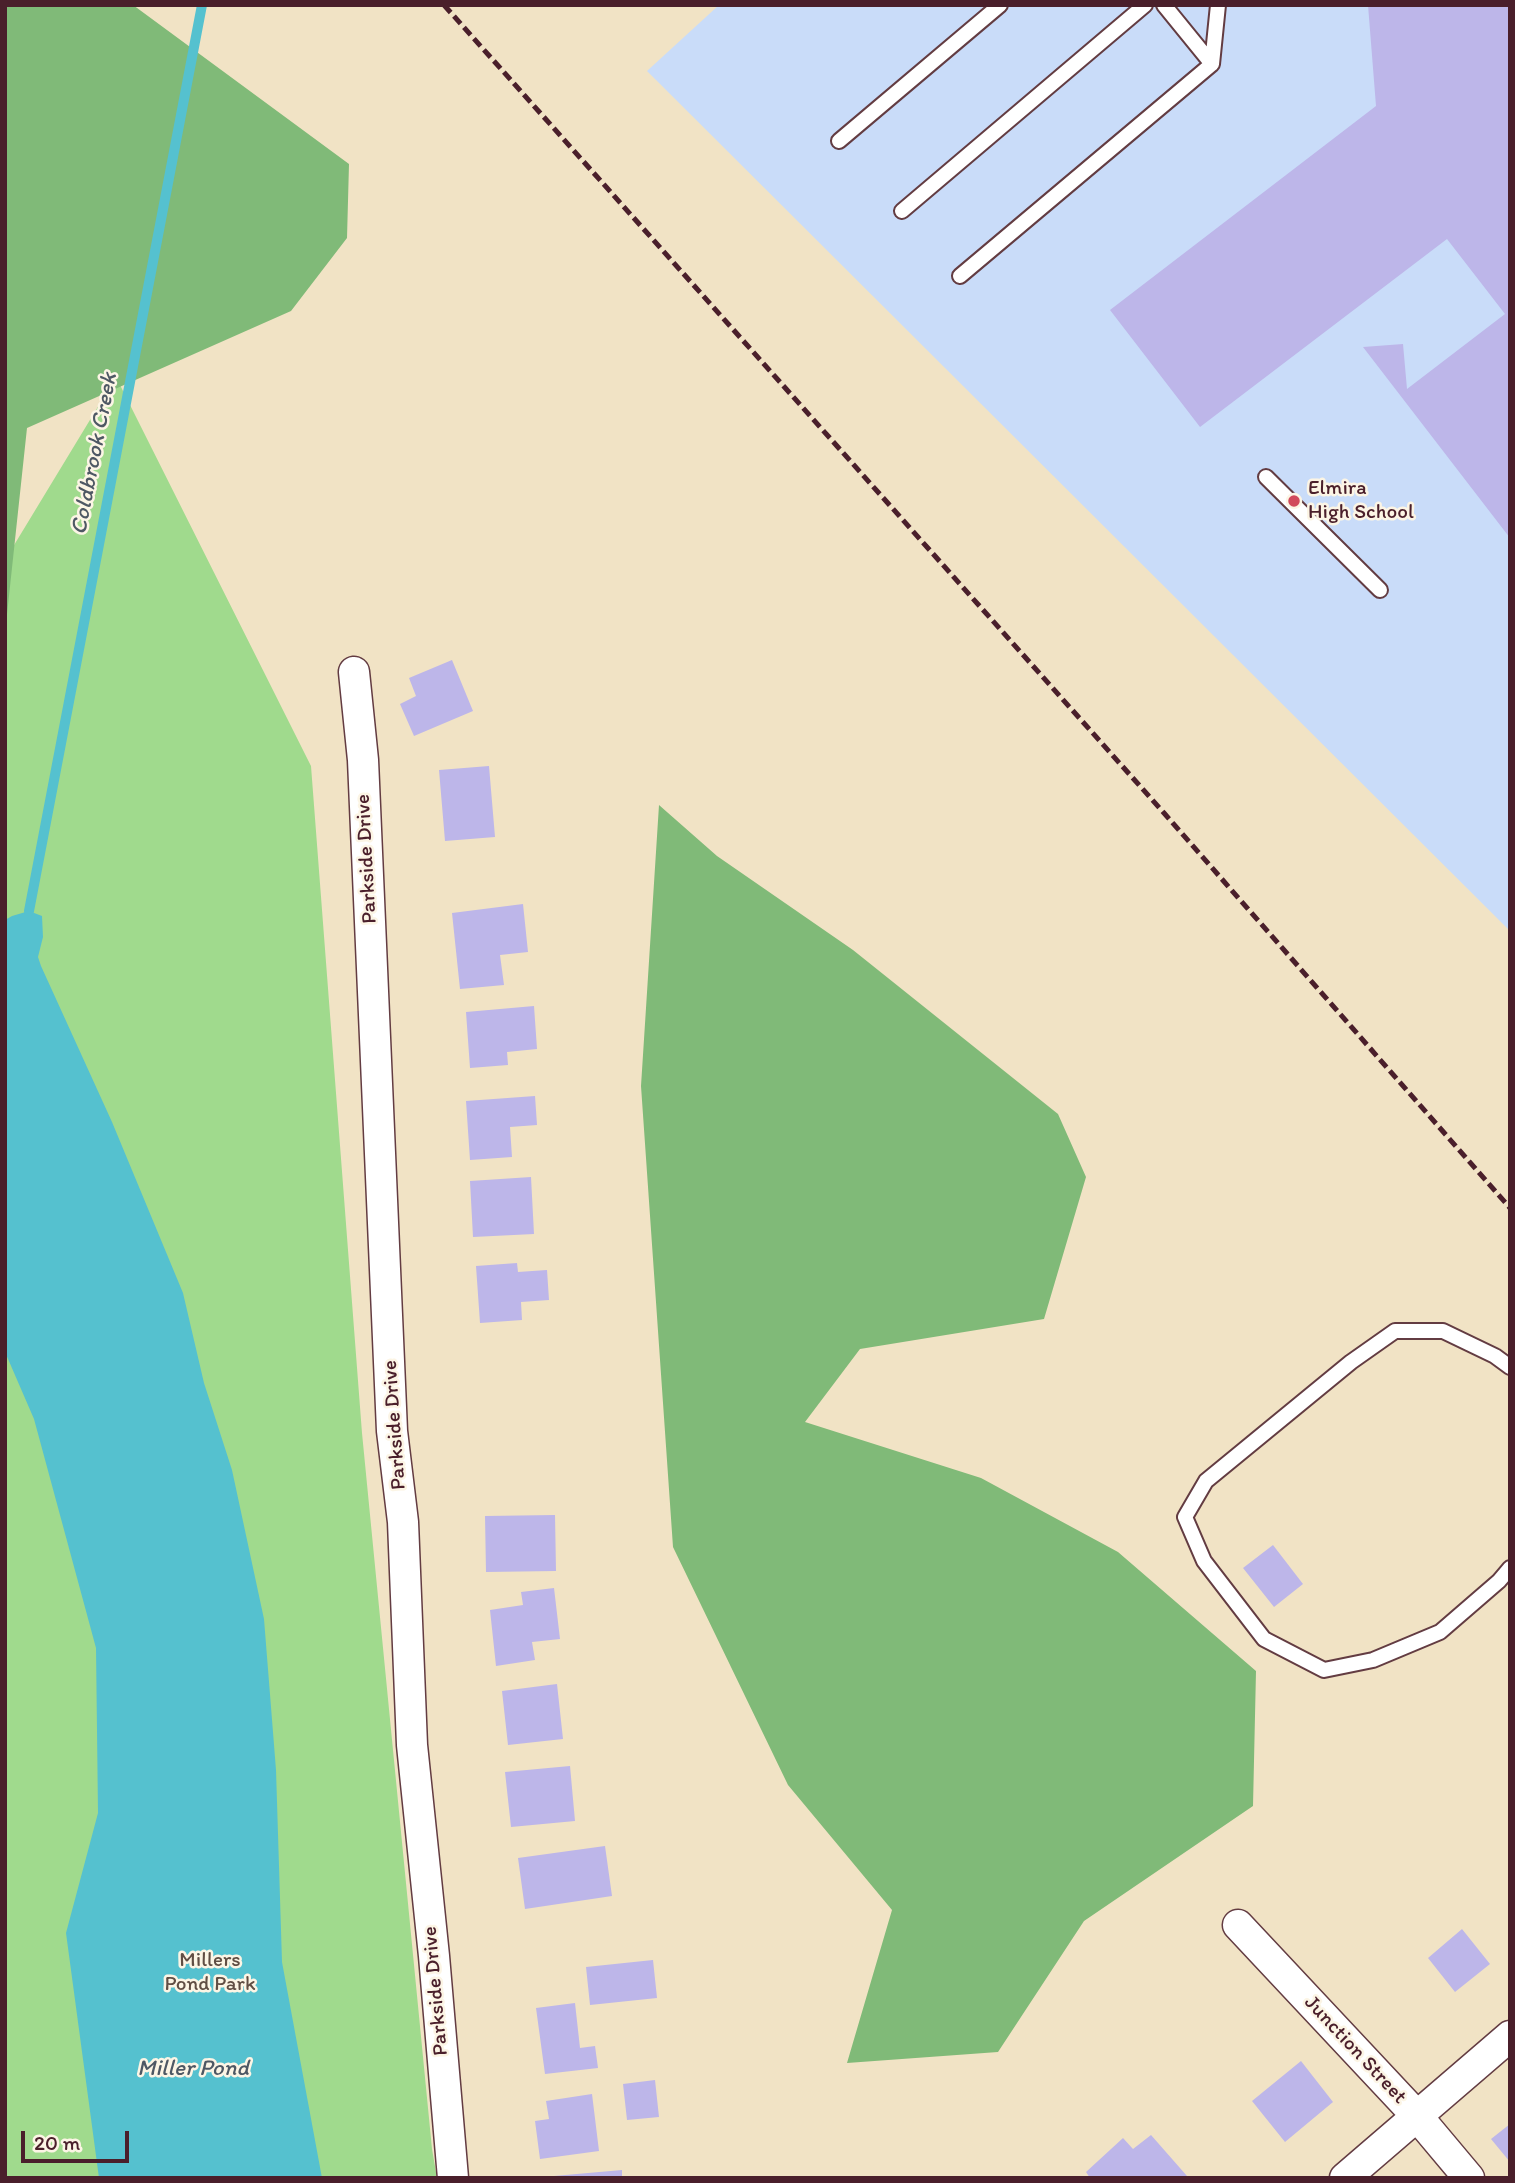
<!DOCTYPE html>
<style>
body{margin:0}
#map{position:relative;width:1515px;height:2183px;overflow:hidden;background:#f1e3c5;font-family:Itim,sans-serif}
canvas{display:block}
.frame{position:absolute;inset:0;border:7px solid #4a1f2b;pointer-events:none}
.scale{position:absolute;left:21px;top:2131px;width:108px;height:32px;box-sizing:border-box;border:4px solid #4a1f2b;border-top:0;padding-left:9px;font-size:21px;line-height:24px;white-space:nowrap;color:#4a1f2b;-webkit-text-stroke:5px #fcf5e5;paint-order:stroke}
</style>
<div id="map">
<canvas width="1515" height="2183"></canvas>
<div class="frame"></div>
<div class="scale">20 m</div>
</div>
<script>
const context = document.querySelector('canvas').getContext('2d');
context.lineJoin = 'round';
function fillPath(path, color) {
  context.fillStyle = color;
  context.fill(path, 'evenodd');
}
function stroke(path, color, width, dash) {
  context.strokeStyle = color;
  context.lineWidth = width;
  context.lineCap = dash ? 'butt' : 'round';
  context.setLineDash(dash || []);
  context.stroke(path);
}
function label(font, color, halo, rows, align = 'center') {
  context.font = font + ' Itim,sans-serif';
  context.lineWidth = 5;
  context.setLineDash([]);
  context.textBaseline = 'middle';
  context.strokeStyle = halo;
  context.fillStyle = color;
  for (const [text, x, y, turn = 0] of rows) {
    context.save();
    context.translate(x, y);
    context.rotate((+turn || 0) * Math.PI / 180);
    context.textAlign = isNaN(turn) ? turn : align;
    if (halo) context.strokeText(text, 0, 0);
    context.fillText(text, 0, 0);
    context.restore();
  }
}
fillPath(new Path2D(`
 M719,5H1510V931L647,71Z`), '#c9dcf9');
fillPath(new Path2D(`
 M116,377L311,766L362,1433L432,2149L437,2178H5V560Z`), '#a0da8d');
fillPath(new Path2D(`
 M5,5H133L349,164L347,238L291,311L27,428L5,633Z
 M659,805L717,856L853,950L1058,1114L1086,1177L1044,1319L860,1349L805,1422L981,1478L1118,1552L1256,1671L1253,1806L1084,1921L998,2052L847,2063L892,1910L788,1785L673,1547L641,1086Z`), '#80ba78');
fillPath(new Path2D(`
 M29,911L42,916L43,937L38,957L41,966L112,1122L183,1293L204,1383L232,1470L264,1619L276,1770L282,1962L322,2178H99L66,1933L98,1813L96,1648L34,1419L5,1352V920L12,916Z`), '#55c1cf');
stroke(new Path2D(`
 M29,911L202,5`), '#55c1cf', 10);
fillPath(new Path2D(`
 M1368,5H1510V538L1363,347L1403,344L1407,389L1505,314L1447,239L1200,427L1110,310L1376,106Z
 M452,660L473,711L414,736L400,704L416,696L409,678Z
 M489,766L495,837L445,841L439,770Z
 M523,904L528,952L500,955L504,985L460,989L452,913Z
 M534,1006L537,1049L507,1052L508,1065L470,1068L466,1012Z
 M535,1096L537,1125L510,1127L512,1157L470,1160L466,1101Z
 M531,1177L534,1234L473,1237L470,1181Z
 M517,1263L518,1272L547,1270L549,1300L521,1302L522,1320L480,1323L476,1266Z
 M555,1515L556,1571L486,1572L485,1516Z
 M1273,1545L1303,1584L1274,1607L1243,1568Z
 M554,1588L560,1639L532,1642L535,1660L496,1666L490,1610L523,1605L521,1592Z
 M557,1684L563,1739L508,1745L502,1691Z
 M570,1766L575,1821L511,1827L505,1772Z
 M605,1846L612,1896L525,1909L518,1858Z
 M1462,1929L1490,1964L1455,1992L1428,1958Z
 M653,1960L657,1998L590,2005L586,1967Z
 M575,2003L580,2048L595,2046L598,2068L545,2074L536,2008Z
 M1301,2061L1333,2102L1285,2142L1252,2101Z
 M655,2080L659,2117L627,2120L623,2084Z
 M592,2094L599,2151L540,2159L535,2121L549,2119L546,2101Z
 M1510,2124V2162L1491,2139Z
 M1151,2135L1187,2176L1185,2178H1090L1086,2172L1123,2138L1133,2149Z
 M622,2170V2178H554V2176Z`), '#bdb6e9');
const service = new Path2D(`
 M1164,5L1212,64
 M839,141L1000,5
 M902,211L1145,5
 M960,276L1212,64L1218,5
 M1266,477L1380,590
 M1510,1367L1495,1356L1443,1331H1395L1351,1362L1206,1481L1185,1517L1204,1561L1264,1639L1324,1670L1373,1660L1440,1632L1499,1581L1510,1568`);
const minor = new Path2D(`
 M354,672L363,760L392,1431L403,1522L412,1745L434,1956L453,2178
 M1238,1925L1417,2116L1469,2178
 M1345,2178L1510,2036`);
stroke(service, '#633c42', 18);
stroke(minor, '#633c42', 33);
stroke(service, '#fff', 14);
stroke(minor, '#fff', 30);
stroke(new Path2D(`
 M444,5L1164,813L1510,1208`), '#4a1f2b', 5, [10, 5]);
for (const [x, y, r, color] of [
 [1294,501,7,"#d1495b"]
]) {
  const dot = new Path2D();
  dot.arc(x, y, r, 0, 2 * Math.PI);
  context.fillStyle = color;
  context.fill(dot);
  stroke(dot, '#fcf5e5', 2.5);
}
label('21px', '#4a1f2b', '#fcf5e5', [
 ["Elmira",1308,489],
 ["High School",1308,513]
], 'left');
label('21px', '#4a1f2b', '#fcf5e5', [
 ["Parkside Drive",367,859,-93],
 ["Parkside Drive",395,1425,-94],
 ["Parkside Drive",436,1991,-95],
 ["Junction Street",1355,2050,47]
]);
label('21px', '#604e44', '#fcf5e5', [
 ["Millers",210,1961],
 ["Pond Park",210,1985]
]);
label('italic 23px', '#4e5864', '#fcf5e5', [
 ["Coldbrook Creek",95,454,-79],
 ["Miller Pond",193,2069]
]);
</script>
